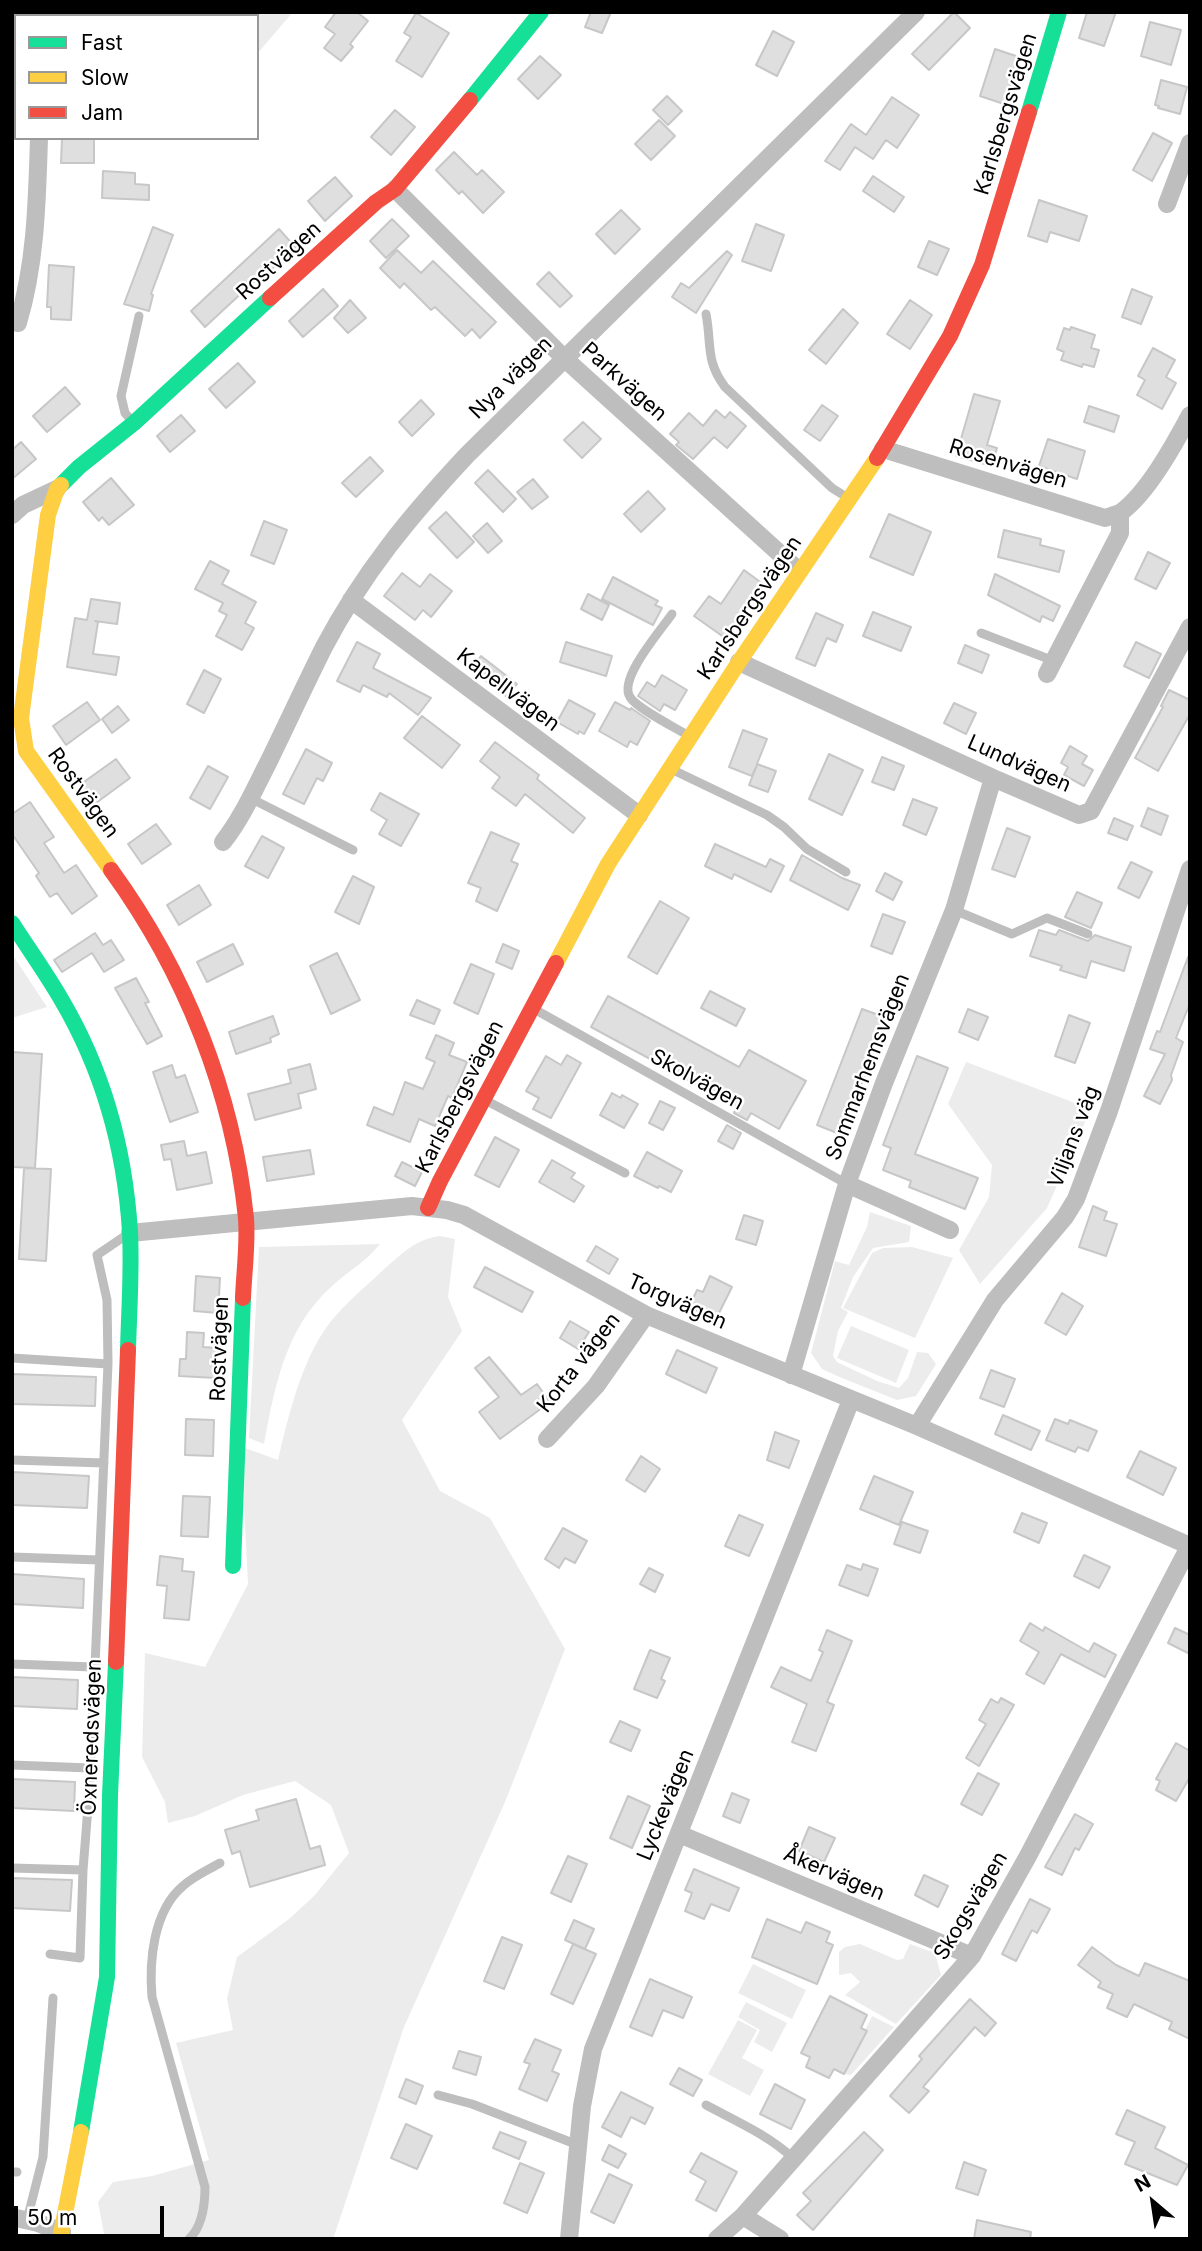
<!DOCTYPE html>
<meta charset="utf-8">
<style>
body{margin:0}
#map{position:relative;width:1202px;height:2251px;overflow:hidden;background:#fff;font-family:Inter,sans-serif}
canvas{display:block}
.frame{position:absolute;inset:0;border:14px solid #000;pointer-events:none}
.legend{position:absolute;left:14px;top:14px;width:245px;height:126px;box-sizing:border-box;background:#fff;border:2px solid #999;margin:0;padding:9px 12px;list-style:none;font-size:21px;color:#000}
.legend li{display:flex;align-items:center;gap:14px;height:35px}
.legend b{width:35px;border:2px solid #999}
.north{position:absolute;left:1118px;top:2167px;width:70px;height:70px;-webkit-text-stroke:5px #fff;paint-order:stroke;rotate:331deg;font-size:19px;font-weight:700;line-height:28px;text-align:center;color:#000}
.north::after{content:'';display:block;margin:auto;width:24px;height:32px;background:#000;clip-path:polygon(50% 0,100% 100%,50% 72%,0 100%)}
.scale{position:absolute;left:14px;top:2206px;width:150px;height:32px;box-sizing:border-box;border:4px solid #000;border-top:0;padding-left:9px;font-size:21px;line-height:24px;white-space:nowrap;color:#000;-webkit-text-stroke:5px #fff;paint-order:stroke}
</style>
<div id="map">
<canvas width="1202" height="2251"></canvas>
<div class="frame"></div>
<ul class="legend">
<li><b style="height:9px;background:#16e098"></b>Fast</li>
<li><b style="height:9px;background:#ffcf43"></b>Slow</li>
<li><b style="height:9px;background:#f24e42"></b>Jam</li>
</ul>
<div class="north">N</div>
<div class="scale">50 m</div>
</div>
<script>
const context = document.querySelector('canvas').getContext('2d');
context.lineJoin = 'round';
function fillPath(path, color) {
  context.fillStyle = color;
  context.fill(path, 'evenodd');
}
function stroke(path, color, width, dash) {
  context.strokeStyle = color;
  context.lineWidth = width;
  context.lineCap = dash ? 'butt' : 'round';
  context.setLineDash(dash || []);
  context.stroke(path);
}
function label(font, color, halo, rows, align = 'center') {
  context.font = font + ' Inter,sans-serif';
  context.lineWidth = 5;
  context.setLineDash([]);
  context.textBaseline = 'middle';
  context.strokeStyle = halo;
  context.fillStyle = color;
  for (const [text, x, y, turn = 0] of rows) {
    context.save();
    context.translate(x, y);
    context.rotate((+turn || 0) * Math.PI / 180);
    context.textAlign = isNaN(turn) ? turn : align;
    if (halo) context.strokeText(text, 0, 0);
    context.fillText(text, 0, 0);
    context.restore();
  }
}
fillPath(new Path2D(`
 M158,12H293L257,54V16H159Z
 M12,954L47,1007L12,1018Z
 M966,1062L1091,1109L1047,1208L980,1284L959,1250L989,1197L992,1165L948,1104Z
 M870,1212L911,1226L909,1242L873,1248L853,1277L841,1308L848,1312L838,1331L833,1356L837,1362L877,1381L899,1388L908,1378L917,1352L928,1353L936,1364L916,1396L897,1400L837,1376L822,1369L811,1353L835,1261L849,1265L867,1227Z
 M440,1236L455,1239L448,1297L462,1331L402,1420L440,1491L490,1518L565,1649L505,1802L404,2027L333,2239H105L98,2202L113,2182L152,2176L209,2160L176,2043L233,2030L227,1999L237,1957L289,1919L314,1896L349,1853L331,1805L295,1781L243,1795L195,1816L168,1823L165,1802L142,1757L145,1653L205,1667L248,1584L244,1505L245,1448L278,1460C289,1414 302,1357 332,1320C347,1302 365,1287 382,1271C402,1254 413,1240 440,1236Z
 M380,1244C366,1262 348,1271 331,1287C285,1329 275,1386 264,1444L249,1438L259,1247Z
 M912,1247L953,1258L915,1338L843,1308L872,1253L883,1248Z
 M851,1326L909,1350L896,1383L837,1358Z
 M860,1944L897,1960L903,1959L910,1944L935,1953L941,1975L896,2024L845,1995L860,1982L851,1973L839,1975V1952L845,1947Z
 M753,1964L806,1990L792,2019L738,1993Z
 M746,2002L787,2023L772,2052L754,2042L760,2030L738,2017Z
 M872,2016L894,2027L851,2075L844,2074Z
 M738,2020L757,2030L742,2058L764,2070L750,2096L708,2074Z`), '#ececec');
const building = new Path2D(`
 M336,12H357L368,21L350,44L353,47L341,61L324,48L335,34L325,27Z
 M591,12H611L602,33L585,27Z
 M954,12L970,28L929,70L912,54Z
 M1087,12H1116L1104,46L1079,38Z
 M416,13L449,33L422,77L396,61L411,37L404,33Z
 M1150,22L1181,30L1171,65L1141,56Z
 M773,31L794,42L777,76L756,65Z
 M995,49L1019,57L1004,104L980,96Z
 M540,56L561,75L538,99L518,79Z
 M1161,80L1187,87L1180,114L1158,108L1159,106L1155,105Z
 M667,96L682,111L668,125L653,110Z
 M892,97L919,115L897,148L886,140L873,159L855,147L840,170L825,161L851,124L866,135Z
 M395,110L415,127L391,155L371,137Z
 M659,120L675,136L651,160L635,144Z
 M1153,133L1172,143L1152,181L1133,170Z
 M62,138H94V163H61Z
 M454,152L477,175L482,170L504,192L483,213L462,191L459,194L436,170Z
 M103,171L135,173V184L149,185V200L102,198Z
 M873,176L904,197L894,212L863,191Z
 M335,177L352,196L325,221L308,201Z
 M1039,200L1087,216L1079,241L1050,232L1047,242L1028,236Z
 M621,210L640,229L615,254L596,234Z
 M392,219L409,236L386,258L370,241Z
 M756,224L784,235L771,271L742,261Z
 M153,227L173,235L151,294L153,295L149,311L124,304Z
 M279,229L296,248L263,277L261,275L205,327L191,311Z
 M929,241L949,249L937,275L918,267Z
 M397,250L421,273L433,261L496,322L480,338L472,329L465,336L435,307L431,310L404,283L400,288L380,268Z
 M727,251L732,255L696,313L672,297L681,283L689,288Z
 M49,265L74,267L71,320L51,319V307H47Z
 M549,272L572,296L560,307L537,284Z
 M323,289L338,306L303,337L289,321Z
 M1132,289L1152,297L1141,324L1122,317Z
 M350,300L366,318L348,333L334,318Z
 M910,300L932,315L910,349L887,334Z
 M843,309L858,323L826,364L809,350Z
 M1071,327L1095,335L1091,348L1099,350L1094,367L1083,364L1082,367L1061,360L1064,352L1057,349L1064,328L1070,330Z
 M1153,348L1175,360L1166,377L1176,383L1162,409L1137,395L1145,380L1138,376Z
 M238,363L255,382L226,408L209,389Z
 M65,387L80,404L47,432L33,416Z
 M974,394L1000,401L987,445L997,448L992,466L956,456Z
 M421,400L434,414L412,436L399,422Z
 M822,405L838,416L820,441L804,430Z
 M1089,406L1119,416L1114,432L1084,422Z
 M716,410L725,418L730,412L746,426L727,448L714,437L693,459L676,445L679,442L670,434L689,413L703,426Z
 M181,415L195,431L170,452L157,436Z
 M583,422L601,439L582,458L564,440Z
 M1048,439L1085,451L1077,479L1039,466Z
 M21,442L36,459L12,479V450Z
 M370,457L383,471L356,497L342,483Z
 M488,470L516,499L503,512L475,483Z
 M111,478L134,505L109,525L102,517L99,521L83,502Z
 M533,479L548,497L532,509L517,492Z
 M648,491L665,509L641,532L624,514Z
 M446,512L474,542L457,558L429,528Z
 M889,514L931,532L913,575L870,557Z
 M264,521L287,530L274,564L251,555Z
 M487,523L502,541L488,553L473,536Z
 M1004,530L1041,539L1040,545L1064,551L1059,572L998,557Z
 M1148,552L1170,563L1156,589L1135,579Z
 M210,561L229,571L222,584L256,602L245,623L254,628L242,650L216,636L227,615L219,611L223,603L195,589Z
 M744,570L763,584L725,638L694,616L709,596L721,604Z
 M402,573L420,587L430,574L452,591L431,617L423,610L415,620L384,596Z
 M995,574L1060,606L1053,621L1042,616L1040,622L988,595Z
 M613,577L658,601L655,605L662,608L653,625L602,599Z
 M588,594L609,605L602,620L581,609Z
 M91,599L120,603L117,624L95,621L98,622L93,654L119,657L116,675L67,667L75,618L87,620Z
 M873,612L911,627L901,651L863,636Z
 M816,613L843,625L836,642L827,638L815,666L796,658Z
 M357,642L380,654L373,668L431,698L418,715L389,693L387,697L363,685L360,692L337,681Z
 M566,642L612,656L606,676L560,662Z
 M1136,642L1161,654L1149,678L1124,666Z
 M965,645L989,655L982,673L958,663Z
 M481,656L517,684L507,697L471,669Z
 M204,670L221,679L204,713L187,704Z
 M662,675L687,690L675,710L664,704L660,711L638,696L647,682L655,687Z
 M1169,690L1190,700V714L1158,771L1135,758L1163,707L1161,706Z
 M569,700L595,714L584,734L579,731L578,734L557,722Z
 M87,702L100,720L66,745L53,726Z
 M615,702L630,710L631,708L650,721L637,745L630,741L627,747L599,731Z
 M954,703L976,713L966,734L944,723Z
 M118,706L129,720L112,733L102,719Z
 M422,716L460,745L442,768L404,738Z
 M743,730L767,739L757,764L776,771L768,792L749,785L757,765L752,776L729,767Z
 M495,742L539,775L537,779L585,818L573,833L525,794L516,806L492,788L500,777L480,761Z
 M1070,746L1087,756L1082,764L1093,770L1084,786L1064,775L1068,767L1061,763Z
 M306,749L332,763L323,781L317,778L304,804L283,794Z
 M829,754L863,770L842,815L809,799Z
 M882,757L904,766L894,790L872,782Z
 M116,759L130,778L96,803L81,784Z
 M208,766L228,777L210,809L190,798Z
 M380,793L419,814L401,846L379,834L387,820L371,810Z
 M913,799L937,808L926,835L903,825Z
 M30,802L54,837L44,843L64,873L76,865L97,896L72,914L57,893L50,897L36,876L39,873L12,834V814Z
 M1148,808L1168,816L1161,835L1141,826Z
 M1114,818L1133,826L1127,840L1108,833Z
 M156,824L171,844L142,864L128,844Z
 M1007,828L1030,837L1015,877L992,869Z
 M491,832L519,844L511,861L518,864L497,911L476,901L481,888L468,883Z
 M262,836L284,848L268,878L245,866Z
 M715,844L766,867L770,859L784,866L771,892L734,874L732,879L705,866Z
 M802,855L842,878L860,885L848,910L790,880Z
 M1131,862L1152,872L1139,898L1118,888Z
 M885,873L902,882L893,900L876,891Z
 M353,876L374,887L359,924L335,912Z
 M199,885L211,905L179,925L167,905Z
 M1077,892L1102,903L1091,928L1065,917Z
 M660,901L689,918L657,974L628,957Z
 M883,914L905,922L892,954L871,946Z
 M1039,930L1056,935L1059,930L1088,941L1095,935L1131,947L1124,971L1091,961L1086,978L1060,970L1062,966L1030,956Z
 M95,933L103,945L111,940L124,960L104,972L92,953L62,972L54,960Z
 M233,944L243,964L207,982L197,962Z
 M503,944L519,951L512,969L496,962Z
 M337,953L360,1000L331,1014L310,966Z
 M1188,957L1190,1003L1176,1038L1183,1042L1171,1075L1172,1080L1160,1104L1144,1096L1165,1054L1150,1049L1157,1031L1160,1032Z
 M471,964L494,974L478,1014L454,1003Z
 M136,978L149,1002L145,1003L162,1036L147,1044L115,988Z
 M710,991L745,1009L736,1026L701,1008Z
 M608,996L739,1067L749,1050L806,1081L779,1129L751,1113L747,1120L734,1113L737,1106L591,1027Z
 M417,1000L440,1010L434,1024L410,1015Z
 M862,1009L887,1018L842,1135L817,1125Z
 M968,1009L988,1017L978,1040L959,1032Z
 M1069,1015L1090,1023L1075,1063L1055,1056Z
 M273,1016L279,1034L270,1038L271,1042L236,1054L229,1032Z
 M436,1035L454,1043L449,1055L467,1062L452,1098L448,1096L435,1126L419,1119L410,1142L367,1125L374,1107L393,1115L405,1082L423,1089L435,1062L426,1058Z
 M12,1052L42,1054L35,1168L12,1167Z
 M567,1055L581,1063L551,1118L533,1109L539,1098L526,1091L546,1056L561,1065Z
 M917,1056L948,1068L915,1154L978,1178L965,1209L909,1187L911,1181L883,1170L891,1148L883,1145Z
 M310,1064L316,1089L298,1094L301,1108L255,1120L248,1094L291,1083L288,1070Z
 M172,1065L176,1078L185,1075L198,1112L170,1122L153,1072Z
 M612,1093L621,1098L622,1095L638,1104L624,1128L600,1115Z
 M660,1101L675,1108L663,1130L649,1123Z
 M727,1125L741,1133L733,1149L718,1141Z
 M495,1137L519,1150L499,1187L475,1175Z
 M184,1141L187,1156L206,1152L212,1183L177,1190L171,1159L164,1160L161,1145Z
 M310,1150L314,1174L267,1181L263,1157Z
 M647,1152L682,1171L671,1192L659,1186L658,1188L634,1176Z
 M552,1160L575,1173L571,1178L584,1186L574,1202L539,1182Z
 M402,1162L422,1172L415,1186L395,1176Z
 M24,1168L51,1169L46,1261L19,1259Z
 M1093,1206L1107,1212L1104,1220L1117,1224L1106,1256L1079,1247Z
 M744,1215L763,1221L756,1245L736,1239Z
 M596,1246L618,1259L609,1274L587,1261Z
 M485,1267L533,1292L522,1312L474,1287Z
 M196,1276L220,1278L218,1313L194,1311Z
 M710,1276L732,1287L716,1319L689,1307L697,1290L703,1292Z
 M1062,1293L1083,1306L1066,1335L1045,1323Z
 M570,1321L589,1332L578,1349L560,1338Z
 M187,1332L204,1333L203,1347L218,1348L216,1378L179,1376L180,1359H186Z
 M677,1350L717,1368L706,1393L666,1374Z
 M489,1357L521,1395L537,1384L550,1402L500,1439L479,1412L499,1397L475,1368Z
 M991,1370L1015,1379L1004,1407L980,1398Z
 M12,1374L96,1377L95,1406L12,1404Z
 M1003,1415L1040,1431L1031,1450L995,1434Z
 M186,1419L214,1420L213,1456L185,1455Z
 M1055,1419L1068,1424L1070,1420L1097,1431L1088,1451L1078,1447L1075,1452L1046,1440Z
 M775,1432L799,1441L789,1468L767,1460Z
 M1140,1451L1176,1468L1163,1495L1127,1477Z
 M641,1456L660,1469L645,1492L626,1480Z
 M12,1472L89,1476L87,1508L12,1505Z
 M874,1476L913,1492L899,1525L860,1509Z
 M183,1496L210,1497L208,1537L181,1536Z
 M1022,1513L1047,1523L1039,1543L1014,1532Z
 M739,1515L763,1525L749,1556L725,1546Z
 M902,1522L928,1531L920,1553L894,1544Z
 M563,1528L587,1541L575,1563L565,1558L559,1568L545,1559Z
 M1084,1555L1110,1567L1099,1588L1074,1576Z
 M160,1556L183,1559L182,1571L194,1572L189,1620L164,1618L167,1586L157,1585Z
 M863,1564L878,1569L868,1596L839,1585L847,1565L861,1570Z
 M649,1568L663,1575L655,1592L640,1584Z
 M12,1574L84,1579L83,1608L12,1604Z
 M1030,1623L1043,1631L1045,1627L1089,1652L1094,1643L1116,1655L1105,1677L1061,1654L1044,1684L1026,1674L1039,1652L1020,1641Z
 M1175,1628L1190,1635V1654L1168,1643Z
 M827,1630L852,1641L827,1702L834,1705L816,1751L792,1742L807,1704L771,1687L781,1667L811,1681L823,1652L819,1650Z
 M650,1650L670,1658L661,1679L665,1681L657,1698L634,1689Z
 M12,1677L78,1680L77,1709L12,1706Z
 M1001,1698L1014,1705L979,1766L966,1758L986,1724L979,1720L991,1699L998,1703Z
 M620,1721L640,1730L631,1751L610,1742Z
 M1176,1743L1190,1751V1777L1176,1801L1156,1790L1160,1781L1156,1779Z
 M978,1773L999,1784L982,1815L961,1804Z
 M12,1779L75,1782L74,1811L12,1808Z
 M732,1793L749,1800L740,1823L723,1816Z
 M628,1796L650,1806L632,1848L610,1838Z
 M296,1799L310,1849L320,1846L325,1865L250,1887L240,1851L232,1854L225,1830L259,1820L256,1810Z
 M1075,1814L1093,1824L1079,1850L1075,1848L1062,1875L1045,1867Z
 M809,1827L835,1838L824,1862L799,1851Z
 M568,1856L587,1864L571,1902L551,1893Z
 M694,1869L739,1888L729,1911L711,1904L704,1919L685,1911L692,1893L685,1890Z
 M924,1875L948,1886L938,1907L915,1895Z
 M12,1878L72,1880L70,1911L12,1908Z
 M1030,1899L1050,1909L1037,1933L1032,1930L1016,1961L1002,1954Z
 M767,1919L801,1933L806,1922L830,1932L826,1942L833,1945L817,1984L752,1957Z
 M574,1920L594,1929L585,1949L565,1940Z
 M502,1937L522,1945L504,1989L484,1981Z
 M573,1944L596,1954L573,2004L551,1994Z
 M1092,1947L1116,1965L1139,1976L1145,1963L1190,1981V2039L1169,2029L1172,2022L1134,2004L1127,2017L1107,2008L1113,1994L1098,1987L1101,1982L1078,1965Z
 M650,1979L692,1997L683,2018L663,2010L652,2036L630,2027Z
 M830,1996L867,2015L861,2028L867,2031L844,2074L834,2069L829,2078L806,2067L810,2057L801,2053Z
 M970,1999L996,2023L985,2036L975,2027L923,2087L929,2091L909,2113L890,2096L922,2059L919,2056Z
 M535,2039L561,2050L552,2071L559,2074L547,2101L519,2089L530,2064L524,2062Z
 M459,2051L481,2057L476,2075L453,2068Z
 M679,2068L702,2080L693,2096L670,2084Z
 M406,2079L423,2086L416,2104L399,2097Z
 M775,2084L805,2100L791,2129L760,2114Z
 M621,2092L653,2108L645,2124L631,2117L621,2137L602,2127Z
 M1127,2110L1165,2127L1155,2148L1188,2165L1177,2185L1125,2164L1135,2142L1116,2134Z
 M406,2124L432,2136L417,2169L391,2158Z
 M500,2132L526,2142L519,2159L493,2148Z
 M864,2132L883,2150L813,2230L797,2215L811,2201L803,2193Z
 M609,2145L626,2154L618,2168L602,2160Z
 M701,2153L737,2172L716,2211L696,2200L706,2181L690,2172Z
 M964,2162L986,2170L978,2195L956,2188Z
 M520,2163L544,2173L527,2213L504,2203Z
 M609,2174L632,2185L614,2223L591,2212Z
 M977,2220L1031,2232L1030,2239H974Z`);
fillPath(building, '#dfdfdf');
stroke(building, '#c7c7c7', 2);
stroke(new Path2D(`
 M706,314C712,345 705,360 725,387L832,488L848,498
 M132,421L125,413L121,396L139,316
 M672,614C661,630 618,679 630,697C636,708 676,728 689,736
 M981,633L1054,661
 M671,769L767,815L784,827L807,849L846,872
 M250,798L353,850
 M954,910L1012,934L1047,918L1088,934
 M534,1009L847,1184
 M483,1099L625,1173
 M12,1358L108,1364
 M12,1460L104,1463
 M12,1557L99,1560
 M12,1664L93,1667
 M12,1765L90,1768
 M12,1868L83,1870
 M50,1954L80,1958L83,1870L90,1782L108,1364L107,1300L97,1255L125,1236
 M438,2095L472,2104L578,2145
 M706,2105C736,2121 768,2135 793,2158
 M12,2172H17
 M27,2220L43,2157L53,1998
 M189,2239C203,2226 205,2204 205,2187L152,1997C149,1962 153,1911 183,1886C194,1876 208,1870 220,1863`), '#bebebe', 9);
stroke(new Path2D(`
 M44,16V12
 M395,189L564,358L799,571
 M1167,204L1190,143
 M18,323C36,262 37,201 39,138
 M883,449L1105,518L1120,513
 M12,515L23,505L57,489
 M351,600L639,815
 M739,662L993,778L1079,815L1091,811L1190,627
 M1047,674L1120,533V513C1147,494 1174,445 1190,415
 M223,842C242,818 254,790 268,763C287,724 305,685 324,647C363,573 410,516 467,455L916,12
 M847,1184L950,1230
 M130,1233L412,1206L447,1210L464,1215L646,1315L917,1426L1190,1546
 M791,1375L847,1184L884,1083L954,910L993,778
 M917,1426L995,1300L1065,1217L1076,1199L1109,1111L1190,869
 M547,1439L596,1386L646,1315
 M679,1834L972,1956
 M743,2216L780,2239
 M12,2217L38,2223L62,2232
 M569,2239L582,2106L593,2049L851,1400
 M717,2239L743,2216L972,1956L1028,1856L1190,1545`), '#bebebe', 18);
stroke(new Path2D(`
 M470,100L541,12
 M1029,112L1059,12
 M61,485L79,467L134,423L270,298
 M12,923C28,948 46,973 61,999C103,1070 125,1151 130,1232C132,1271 129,1311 128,1350
 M233,1566L243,1298
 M81,2132L107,1977L110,1795L116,1662`), '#16e098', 16);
stroke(new Path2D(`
 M61,485L57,489L48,515L21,718L26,751L111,870
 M556,963L608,864L739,662L877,458
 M60,2239L81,2132`), '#ffcf43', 16);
stroke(new Path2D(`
 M270,298L376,202L395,189L470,100
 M877,458L950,336L982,265L1029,112
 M111,870C185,972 233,1092 246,1218C248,1244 244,1272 243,1298
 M428,1208L440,1181L556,963
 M116,1662L128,1350`), '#f24e42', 16);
label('21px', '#000', '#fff', [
 ["Karlsbergsvägen",1006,114,-73],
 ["Rostvägen",279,261,-42],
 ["Nya vägen",511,378,-45],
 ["Parkvägen",624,382,42],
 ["Rosenvägen",1008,464,17],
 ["Karlsbergsvägen",750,608,-56],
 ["Kapellvägen",508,690,37],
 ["Lundvägen",1019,764,24],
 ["Rostvägen",83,793,54],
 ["Sommarhemsvägen",868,1067,-69],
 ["Skolvägen",697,1080,29],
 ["Karlsbergsvägen",460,1097,-63],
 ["Viljans väg",1074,1137,-69],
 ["Torgvägen",677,1302,24],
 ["Rostvägen",220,1349,-88],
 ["Korta vägen",579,1363,-52],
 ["Öxneredsvägen",92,1737,-88],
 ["Lyckevägen",666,1805,-68],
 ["Åkervägen",834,1874,23],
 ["Skogsvägen",971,1906,-59]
]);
</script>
